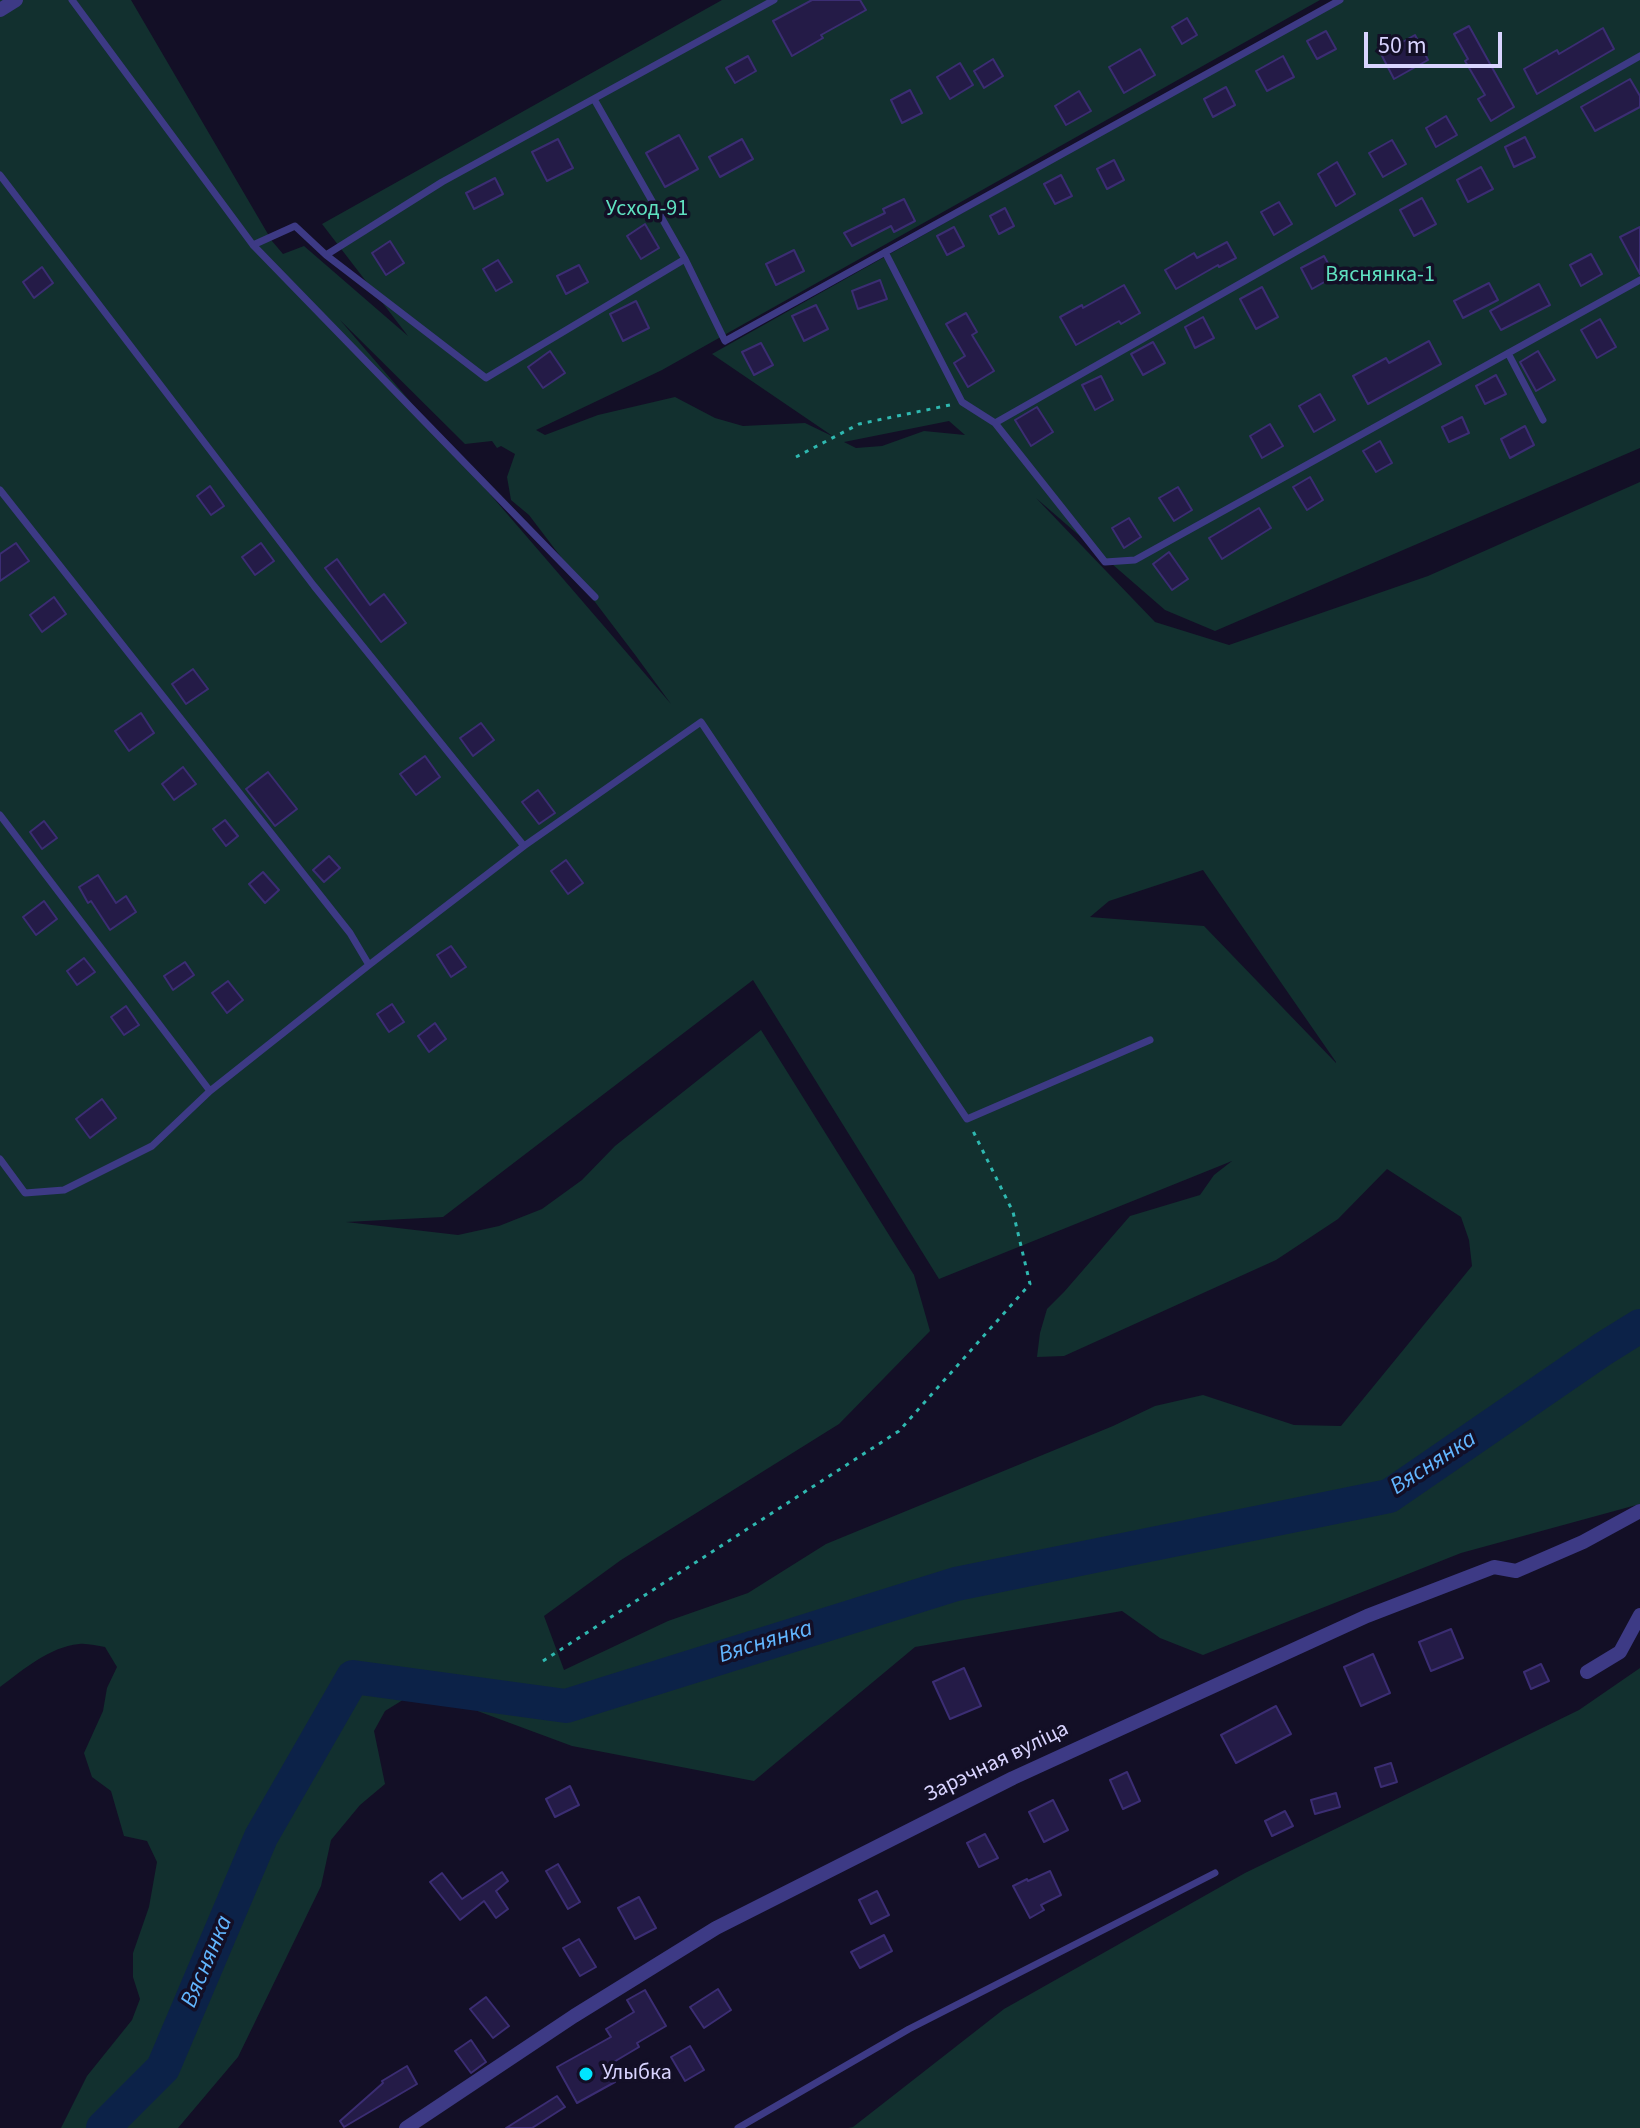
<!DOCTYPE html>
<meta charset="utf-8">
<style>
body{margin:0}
#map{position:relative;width:1640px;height:2128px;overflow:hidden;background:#130f26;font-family:"Source Sans 3",sans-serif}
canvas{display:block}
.scale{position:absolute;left:1364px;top:32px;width:138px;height:36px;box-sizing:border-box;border:4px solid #d9d4ff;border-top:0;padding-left:10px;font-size:24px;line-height:28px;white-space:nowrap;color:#d9d4ff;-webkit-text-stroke:6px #130f26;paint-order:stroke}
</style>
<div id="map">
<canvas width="1640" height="2128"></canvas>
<div class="scale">50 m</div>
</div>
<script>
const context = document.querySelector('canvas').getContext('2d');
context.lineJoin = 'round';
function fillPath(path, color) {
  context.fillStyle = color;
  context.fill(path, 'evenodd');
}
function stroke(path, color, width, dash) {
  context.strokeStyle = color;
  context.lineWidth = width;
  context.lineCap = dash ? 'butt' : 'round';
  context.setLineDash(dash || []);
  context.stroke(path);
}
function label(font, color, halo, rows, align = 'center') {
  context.font = font + ' "Source Sans 3",sans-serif';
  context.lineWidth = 7;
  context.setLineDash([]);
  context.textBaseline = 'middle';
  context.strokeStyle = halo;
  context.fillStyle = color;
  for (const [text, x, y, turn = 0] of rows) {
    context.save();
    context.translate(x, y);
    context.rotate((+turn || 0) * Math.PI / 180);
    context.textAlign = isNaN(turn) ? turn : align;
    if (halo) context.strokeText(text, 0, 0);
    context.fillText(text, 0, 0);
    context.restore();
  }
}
fillPath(new Path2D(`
 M0,0H131L272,241L283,254L304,246L408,336L322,224L722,0H1320L662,370L536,430L545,435L598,415L675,397L715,418L743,426L805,423L834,437L712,354L1341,0H1640V448L1215,631L1165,610L1036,498L1155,622L1229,645L1428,576L1640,482V1504L1461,1553L1203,1655L1160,1638L1122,1611L915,1647L754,1781L572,1746L429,1693L406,1698L385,1711L374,1731L385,1784L360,1805L331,1840L321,1886L238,2057L178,2128H61L87,2076L132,2020L140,1999L133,1977V1953L149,1907L157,1862L147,1841L124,1836L111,1791L92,1777L84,1753L103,1711L107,1688L117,1667L105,1647C97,1646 87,1643 79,1644C49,1647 23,1670 0,1687ZM340,320L465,444L492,441L497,448L501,446L515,454L507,477L511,500L529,515L636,656L671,704ZM949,421L965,435L924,431L882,446L856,448L844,442ZM1203,870L1336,1062V1063L1204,926L1090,917L1109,901ZM753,980L939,1279L1232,1161L1214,1175L1200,1195L1130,1216L1064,1292L1047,1309L1040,1333L1037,1357L1064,1356L1276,1260L1338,1219L1387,1169L1461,1217L1469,1240L1472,1266L1341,1426L1294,1425L1203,1395L1155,1406L1113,1426L826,1544L748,1593L668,1621L564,1670L544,1616L621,1560L839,1424L930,1331L914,1275L761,1030L615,1146L582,1180L542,1209L499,1226L458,1235L346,1222L443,1217Z
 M1640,1668V2128H848L853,2127L1004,2009L1245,1873L1579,1710Z`), '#12302f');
stroke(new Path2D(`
 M103,2128L163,2068L261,1837L353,1677L566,1706L956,1584L1389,1496L1603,1349L1640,1326`), '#0c2248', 34);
const building = new Path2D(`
 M812,0H860L866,10L821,35L823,38L792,56L773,21Z
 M1187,18L1197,35L1182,44L1172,27Z
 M1469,26L1514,107L1491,121L1478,99L1485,95L1465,61L1468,59L1454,34Z
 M1603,28L1614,49L1537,94L1524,69L1557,50L1559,54Z
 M1326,31L1336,49L1317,59L1307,41Z
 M1415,35L1428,60L1394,79L1381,54Z
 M1140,49L1155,75L1124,93L1109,67Z
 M748,56L756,71L735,83L726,68Z
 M1283,56L1294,77L1267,91L1256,71Z
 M993,59L1003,76L984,88L974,71Z
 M960,63L973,85L950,99L937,77Z
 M1630,79L1640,96V107L1595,131L1581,107Z
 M1226,87L1235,105L1213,117L1204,99Z
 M910,90L922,113L902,123L891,100Z
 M1079,91L1091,111L1066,125L1055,106Z
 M1446,116L1457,135L1436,147L1426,128Z
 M679,135L698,169L665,187L646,153Z
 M1525,137L1535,157L1514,167L1505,147Z
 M558,139L573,168L547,181L532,152Z
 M742,139L753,159L720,177L709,157Z
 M1392,140L1406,164L1383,177L1369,153Z
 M1114,160L1124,180L1107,189L1097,169Z
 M1337,162L1355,194L1336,206L1318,174Z
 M1481,167L1493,189L1468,202L1457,180Z
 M1061,175L1072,196L1055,204L1044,184Z
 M495,178L503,194L474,209L466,193Z
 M1422,198L1436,224L1414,236L1400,210Z
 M904,199L915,221L894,232L891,226L852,246L844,233L885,213L883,209Z
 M1279,202L1292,224L1274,235L1261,212Z
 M1005,208L1014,226L999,234L990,216Z
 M645,224L659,248L641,259L627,236Z
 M954,227L964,246L947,255L937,236Z
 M1640,227V274L1620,237Z
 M390,241L404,263L386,275L372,253Z
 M1227,242L1236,258L1219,267L1218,265L1176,289L1165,270L1194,253L1197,258Z
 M794,250L804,271L776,285L766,264Z
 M1591,254L1602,274L1581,286L1570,265Z
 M1324,256L1335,276L1312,289L1301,268Z
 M498,260L512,282L496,291L483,269Z
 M579,265L588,282L566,294L557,276Z
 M42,267L53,283L34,298L23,282Z
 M880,280L887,299L858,309L852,291Z
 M1489,283L1498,300L1463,318L1454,301Z
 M1539,284L1550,305L1501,330L1490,311Z
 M1124,285L1140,313L1121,324L1119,321L1076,345L1060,317L1082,305L1083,308Z
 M1262,287L1278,317L1256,329L1240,299Z
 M636,301L649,328L623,341L610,314Z
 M816,305L828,329L804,341L792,316Z
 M966,313L977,332L972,335L994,371L968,387L954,363L965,356L946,324Z
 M1203,317L1214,338L1195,348L1185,327Z
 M1600,319L1616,347L1597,358L1581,330Z
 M1429,341L1441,364L1368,404L1353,376L1386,358L1389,363Z
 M1153,342L1165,363L1143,375L1131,354Z
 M761,343L773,365L754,375L742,352Z
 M550,351L565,373L543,388L528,367Z
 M1538,351L1555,380L1536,391L1520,362Z
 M1496,375L1506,394L1485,404L1476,386Z
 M1101,376L1113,400L1095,410L1082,385Z
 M1320,394L1335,420L1314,432L1299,406Z
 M1037,407L1053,432L1031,446L1015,420Z
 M1462,417L1469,433L1449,442L1442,427Z
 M1270,424L1283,446L1262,458L1250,436Z
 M1525,426L1534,445L1510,458L1501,439Z
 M1380,441L1392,463L1376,472L1363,451Z
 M1310,477L1323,500L1307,510L1293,487Z
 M210,486L224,506L211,515L197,496Z
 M1178,487L1192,510L1174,521L1159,498Z
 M1259,508L1271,528L1222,559L1209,538Z
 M1129,518L1141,537L1124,548L1112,528Z
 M16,543L29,561L0,581V554Z
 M261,543L274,561L255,575L242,557Z
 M1169,552L1188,579L1172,590L1153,564Z
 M337,559L370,605L384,594L406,623L381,642L325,568Z
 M54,597L66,614L42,632L30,615Z
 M193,669L208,689L186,704L172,684Z
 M141,713L154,733L129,751L115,731Z
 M481,723L494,740L473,756L460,738Z
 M425,756L440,777L416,795L400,774Z
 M183,767L196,784L174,800L162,784Z
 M268,772L297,809L275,826L246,789Z
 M538,790L555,813L539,824L522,802Z
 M225,820L238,836L226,846L213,829Z
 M44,821L57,838L42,849L30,832Z
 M329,856L340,868L324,882L313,870Z
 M566,860L583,883L568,894L551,871Z
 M263,872L279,890L265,903L249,884Z
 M98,875L116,903L126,896L136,912L110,930L91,901L88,903L79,887Z
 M44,901L57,919L36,935L23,917Z
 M451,946L466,967L451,977L437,955Z
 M84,958L95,972L77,985L67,971Z
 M185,962L194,975L173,990L164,976Z
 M228,981L243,1000L227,1013L212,993Z
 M392,1004L404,1022L389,1032L377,1014Z
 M126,1006L139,1025L124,1035L111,1017Z
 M435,1023L446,1039L429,1052L418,1036Z
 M102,1099L116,1118L90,1138L76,1119Z
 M1451,1629L1463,1658L1431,1671L1419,1642Z
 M1373,1654L1390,1693L1361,1706L1344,1667Z
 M1541,1664L1549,1681L1531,1689L1524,1672Z
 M964,1668L981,1706L950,1719L933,1682Z
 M1276,1706L1291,1734L1236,1763L1221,1735Z
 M1391,1763L1397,1782L1381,1787L1375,1768Z
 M1127,1772L1140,1801L1123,1809L1110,1780Z
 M570,1786L579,1805L555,1817L546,1799Z
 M1336,1793L1340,1807L1315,1814L1311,1800Z
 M1053,1800L1068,1830L1044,1842L1029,1812Z
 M1285,1811L1293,1826L1272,1836L1265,1821Z
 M985,1834L998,1858L979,1867L967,1843Z
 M558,1864L580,1902L568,1909L546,1871Z
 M1050,1871L1061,1895L1041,1905L1044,1910L1030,1918L1013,1886L1027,1879L1028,1881Z
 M502,1872L508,1881L496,1891L508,1909L496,1918L484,1901L460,1920L430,1882L442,1873L462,1899Z
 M877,1891L889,1915L871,1924L859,1900Z
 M639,1897L656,1928L635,1939L618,1908Z
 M884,1935L892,1951L860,1968L851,1952Z
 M579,1939L596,1967L580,1976L563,1948Z
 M718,1989L731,2010L704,2028L690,2007Z
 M645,1990L666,2026L637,2043L639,2047L607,2066L615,2082L577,2103L557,2067L611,2037L606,2029L634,2012L627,2000Z
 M486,1997L509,2026L493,2038L470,2009Z
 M471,2040L486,2062L471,2073L455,2051Z
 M690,2046L704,2070L685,2081L671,2057Z
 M407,2066L417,2084L344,2127L340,2121L383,2083L382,2081Z
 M557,2096L565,2107L532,2128H506Z`);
fillPath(building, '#241b47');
stroke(building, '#3b2d73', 2);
stroke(new Path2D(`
 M796,457L859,424L950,405
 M543,1661L899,1431L1030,1284L1013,1212L972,1129`), '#2fb8b0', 3, [4, 6]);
stroke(new Path2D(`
 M72,0L253,245L595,597
 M594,99L685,259L725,341L1340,0
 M0,175L314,586L524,846
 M253,245L295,226L326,255
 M885,252L962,402L995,423L1105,562L1135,560L1640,280
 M685,259L486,378L326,255L442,182L774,0
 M1508,353L1543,420
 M995,423L1640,56
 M0,490L350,933L369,965
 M0,815L210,1091
 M0,1159L25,1193L64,1190L152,1146L210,1091L369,965L524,846L701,722L967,1119L1150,1040
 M738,2128L909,2029L1215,1873`), '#3d3a85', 7);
stroke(new Path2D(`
 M0,10L16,0
 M1587,1672L1620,1652L1640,1615
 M406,2128L574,2016L716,1928L1013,1778L1367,1616L1494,1567L1516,1571L1583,1542L1640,1511`), '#3d3a85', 14);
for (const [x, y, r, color] of [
 [586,2074,8,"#00e5ff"]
]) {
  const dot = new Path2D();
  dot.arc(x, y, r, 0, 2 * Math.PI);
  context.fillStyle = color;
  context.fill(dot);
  stroke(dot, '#130f26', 3);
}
label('22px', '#5fe0c0', '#130f26', [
 ["Усход-91",647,210],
 ["Вяснянка-1",1380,276]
]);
label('22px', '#d9d4ff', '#130f26', [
 ["Зарэчная вуліца",997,1763,-26]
]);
label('22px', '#d9d4ff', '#130f26', [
 ["Улыбка",602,2074]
], 'left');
label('italic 24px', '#62b6ff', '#130f26', [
 ["Вяснянка",1434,1464,-33],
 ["Вяснянка",766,1643,-17],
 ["Вяснянка",208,1962,-67]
]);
</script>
